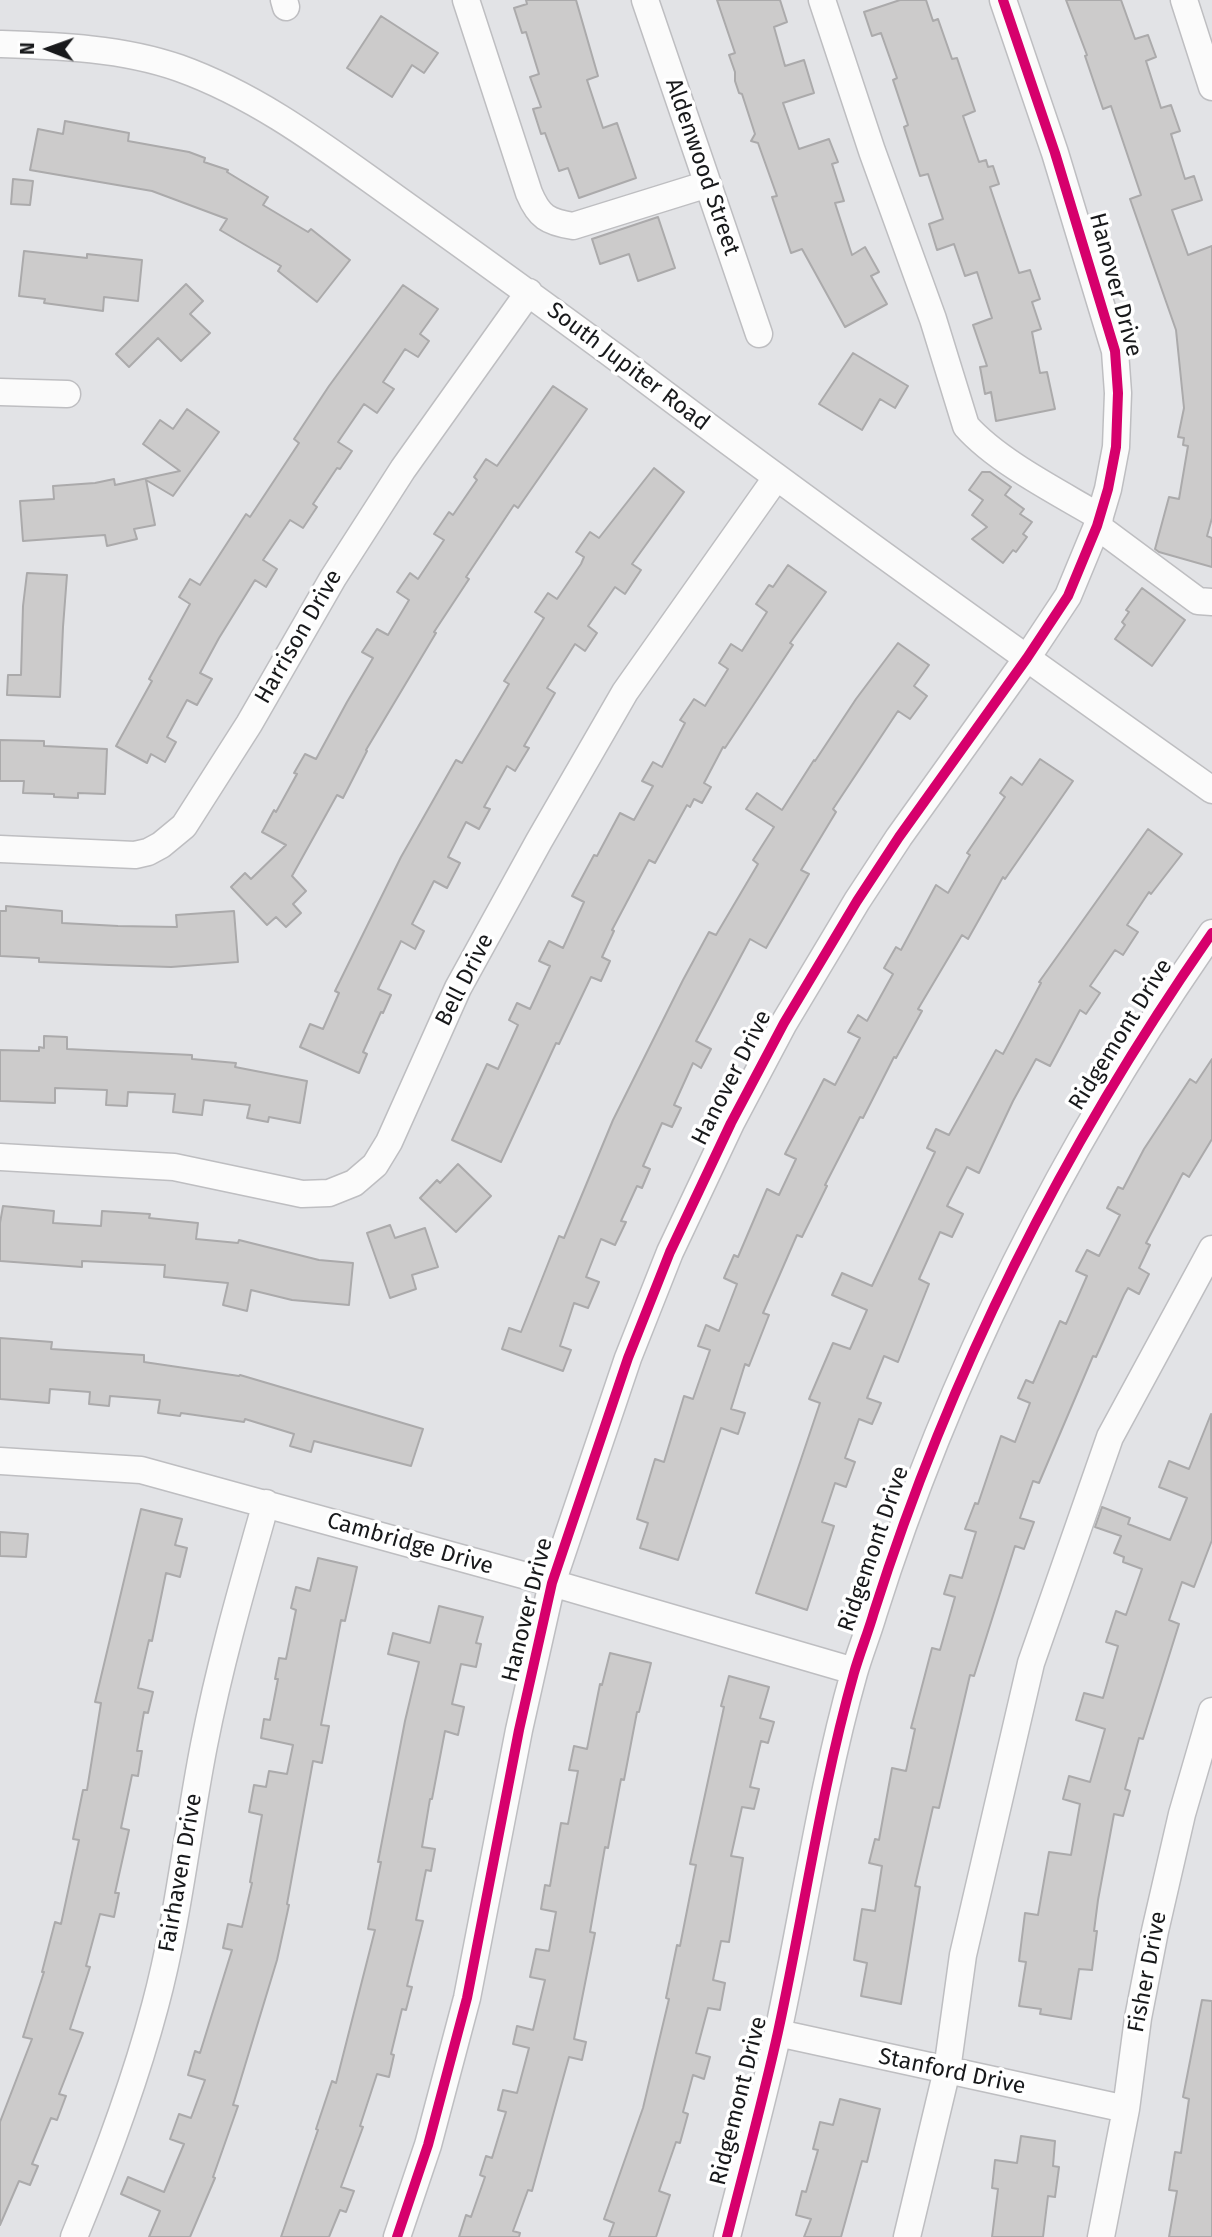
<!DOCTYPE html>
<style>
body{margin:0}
#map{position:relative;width:1212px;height:2237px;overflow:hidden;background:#e2e3e6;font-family:"Fira Sans",sans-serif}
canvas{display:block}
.north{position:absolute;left:14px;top:14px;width:70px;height:70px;-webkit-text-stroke:5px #fff;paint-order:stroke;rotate:271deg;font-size:19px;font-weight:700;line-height:28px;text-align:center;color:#18191b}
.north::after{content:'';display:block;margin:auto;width:24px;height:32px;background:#18191b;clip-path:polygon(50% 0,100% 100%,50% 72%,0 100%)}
</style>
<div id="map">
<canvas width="1212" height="2237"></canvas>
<div class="north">N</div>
</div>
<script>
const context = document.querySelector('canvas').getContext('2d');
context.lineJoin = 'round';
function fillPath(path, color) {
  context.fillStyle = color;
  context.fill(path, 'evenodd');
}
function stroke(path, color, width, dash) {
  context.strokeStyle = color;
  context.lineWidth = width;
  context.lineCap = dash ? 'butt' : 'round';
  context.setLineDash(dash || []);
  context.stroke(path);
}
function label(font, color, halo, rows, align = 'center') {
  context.font = font + ' "Fira Sans",sans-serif';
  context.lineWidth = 7;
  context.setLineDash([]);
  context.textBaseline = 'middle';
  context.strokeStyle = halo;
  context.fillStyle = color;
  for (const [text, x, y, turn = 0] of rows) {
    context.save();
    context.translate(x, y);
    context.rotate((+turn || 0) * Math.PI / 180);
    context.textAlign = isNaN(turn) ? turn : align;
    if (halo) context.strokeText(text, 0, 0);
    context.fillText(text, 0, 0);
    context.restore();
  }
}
const building = new Path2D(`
 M526,0H576L598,76L587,80L603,128L617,123L636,178L579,198L568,168L559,171L545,133L541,134L533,109L541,107L530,77L539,74L526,32L522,33L514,8L527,4Z
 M717,0H780L787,22L774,27L785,66L804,60L814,93L783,103L799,149L829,139L838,162L832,164L844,201L835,203L852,255L865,247L879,272L871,276L887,304L845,327L802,249L791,253L772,197L777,196L758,143L751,141L755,134L742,94L739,93L735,81V72L729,55L735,53Z
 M900,0H926L933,21L938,19L952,59L957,58L975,111L963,116L979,162L986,160L988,167L993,166L999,184L990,187L1019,273L1030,270L1040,299L1032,302L1041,329L1032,332L1040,373L1047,372L1055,409L996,421L991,392L985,394L980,367L987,366L973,325L992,318L977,272L965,276L954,244L937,250L929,224L943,219L928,174L920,176L904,127L908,125L893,80L897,78L881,33L872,36L864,12Z
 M1066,0H1121L1135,39L1148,35L1156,57L1146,61L1161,108L1171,105L1180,131L1171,134L1185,179L1194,176L1202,200L1172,210L1188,255L1212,246V518L1207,536L1212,538V567L1159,552L1155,549L1169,497L1179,499L1188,446L1183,445L1184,438L1178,437L1184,408L1176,330L1130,199L1141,195L1111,106L1103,109L1085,56L1087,55Z
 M381,16L438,53L424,73L412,65L392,97L347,68Z
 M65,121L129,133L128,141L189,152L205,158L204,162L228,170L227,172L268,197L263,205L308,232L311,229L350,260L317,302L278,271L281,266L220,230L227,219L152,191L30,170L38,129L63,134Z
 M13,179L33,181L30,205L11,204Z
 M658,217L675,268L638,281L629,254L600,264L592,239Z
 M24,251L87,258V254L142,260L138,301L104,297L103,311L44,303L45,299L19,296Z
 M186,284L203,301L190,314L210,333L181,361L158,338L129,367L116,354Z
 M403,285L438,309L420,334L429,341L418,357L405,349L383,382L394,389L377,413L364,404L338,442L352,451L340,469L337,468L313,504L317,507L303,528L290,520L263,560L277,569L266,587L255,580L219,638L200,673L212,679L197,705L187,700L167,737L176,742L165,762L151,754L147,763L116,746L152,681L149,679L190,604L179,597L190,579L200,585L246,514L250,517L299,443L294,439L329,386Z
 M853,353L908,386L895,408L880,399L862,430L819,404Z
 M553,386L587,409L518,508L514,505L466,577L469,579L434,632L436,633L366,750L367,751L343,798L337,795L292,876L306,891L293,904L301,913L286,927L276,917L267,925L231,887L245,873L251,879L286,845L262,832L274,810L276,812L297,774L294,773L305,754L316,759L347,702L373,658L362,652L377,629L388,635L409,600L397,592L410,573L418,579L444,540L434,534L449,512L453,515L477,480L474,477L486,459L497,466Z
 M187,409L219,432L173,496L146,480L155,525L134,529L137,539L107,546L105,535L23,541L20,501L54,499L53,486L95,483L114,479L115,485L180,471L143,444L160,420L173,429Z
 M654,468L684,492L632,564L641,570L625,594L615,587L588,626L597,633L585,651L575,644L547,688L555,693L524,746L529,748L515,771L507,766L484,807L490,809L479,829L466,822L448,857L460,863L447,888L434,881L412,924L424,931L415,949L401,941L378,989L391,995L383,1013L381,1012L363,1052L367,1054L359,1073L300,1047L310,1024L323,1029L339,993L335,991L401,857L456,760L462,763L509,684L504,681L544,618L535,612L548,593L557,599L581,564L584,557L576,552L590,532L599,538Z
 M982,472H990L1011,487L1005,495L1024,509L1020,514L1032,522L1023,534L1027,537L1016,552L1013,550L1003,563L972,539L987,527L972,515L983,500L969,490Z
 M788,565L826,592L790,643L793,645L725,748L723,747L704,783L711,787L702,803L694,799L690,807L687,805L655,863L649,860L612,930L614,931L602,957L610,961L601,981L591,977L559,1044L556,1043L501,1162L452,1140L487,1064L498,1069L518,1025L509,1020L517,1003L530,1009L550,966L539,961L549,941L563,948L584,902L572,896L594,855L597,856L620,813L634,820L653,786L642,781L653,762L662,767L685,723L680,720L694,699L705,706L728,669L719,663L731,644L742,651L767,612L756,604L769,585L773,587Z
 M27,573L67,575L63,627L60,697L7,695L8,675H21L23,606Z
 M1142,588L1185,620L1152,666L1115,639L1125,625L1122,622L1129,612L1126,610Z
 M898,643L929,665L914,686L927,696L910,719L898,711L833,809L836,812L801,870L809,874L766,948L750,939L725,986L696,1041L711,1049L701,1068L693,1063L674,1105L681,1108L672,1127L662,1123L643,1166L650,1169L642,1188L637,1186L621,1221L626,1222L615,1245L601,1239L586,1277L599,1282L588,1308L574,1303L560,1346L571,1350L563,1371L502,1349L509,1328L521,1332L559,1236L564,1238L613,1120L683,980L709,932L716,935L758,864L753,860L774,827L746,809L757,793L782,810L814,760L815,761L856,699Z
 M0,740L44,741V746L107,749L105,794L78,793V798L54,797V794L23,793L24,781H0Z
 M1040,759L1073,781L1005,879L1003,877L968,939L962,935L918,1009L922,1011L896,1058L894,1057L863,1118L860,1117L825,1185L827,1186L802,1237L797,1235L763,1313L769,1315L749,1366L745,1364L731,1409L745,1413L738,1434L721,1428L678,1560L640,1548L648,1523L637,1519L655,1459L664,1462L684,1396L693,1399L710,1350L698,1346L706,1325L719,1331L737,1284L724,1278L734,1255L738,1257L767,1189L779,1195L796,1159L785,1154L824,1079L835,1085L860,1038L848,1032L858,1015L867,1021L893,974L884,968L896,947L901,950L936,885L948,893L970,855L967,853L1005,797L1000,793L1011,777L1022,785Z
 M1148,829L1182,854L1151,894L1149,892L1127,925L1138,932L1123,955L1115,950L1090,986L1100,993L1086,1014L1080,1010L1050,1066L1036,1059L1013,1101L979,1173L967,1167L947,1206L963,1214L952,1237L940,1232L919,1279L929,1284L898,1362L884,1356L867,1398L881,1403L872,1424L859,1419L845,1458L855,1462L846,1487L835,1483L822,1522L834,1526L807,1610L756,1593L820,1403L809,1399L833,1343L850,1349L867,1310L832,1295L842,1273L872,1286L935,1152L927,1148L936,1129L949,1135L996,1050L1003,1054L1041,983L1039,982Z
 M6,906L62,911V923L118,926L177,927L176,915L234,911L238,962L171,967L109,965L39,962V958L0,956V911H6Z
 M44,1036L67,1037V1049L192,1055V1059L236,1063L235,1067L307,1081L300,1123L269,1117L268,1122L247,1118L250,1105L204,1100L202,1115L173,1112L175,1094L128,1092L127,1106L106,1105L107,1090L55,1088V1103L0,1101V1050L39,1051V1047L44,1048Z
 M1212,1059V1139L1189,1177L1183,1173L1146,1243L1150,1245L1139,1268L1149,1274L1139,1294L1128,1288L1124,1295L1096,1357L1093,1356L1039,1483L1033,1481L1020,1518L1034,1522L1024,1549L1015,1546L974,1676L970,1675L939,1808L933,1807L915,1886L920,1887L901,2004L861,1996L867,1963L854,1960L862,1909L875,1911L882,1866L869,1863L875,1839L879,1840L892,1768L906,1771L915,1729L911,1728L932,1648L940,1650L955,1597L944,1594L950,1575L962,1578L976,1532L965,1529L975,1503L978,1504L1001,1436L1015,1442L1030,1403L1018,1398L1026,1380L1033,1383L1060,1321L1066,1324L1087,1276L1076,1271L1087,1250L1099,1256L1120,1215L1107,1208L1118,1187L1123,1189L1144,1149L1190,1079L1196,1083Z
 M458,1164L491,1196L456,1232L420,1198L437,1180L440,1183Z
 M3,1206L54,1211L53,1223L101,1226L102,1211L150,1214L149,1218L198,1223L196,1239L238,1243L239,1240L319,1260L353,1263L349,1305L292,1300L251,1290L247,1311L223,1305L228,1283L164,1277L165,1265L82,1261V1267L0,1261V1223Z
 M390,1225L395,1238L425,1228L438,1267L412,1275L416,1289L390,1298L367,1233Z
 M0,1338L52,1342L51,1349L144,1355V1362L239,1376L240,1375L423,1429L411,1466L314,1441L311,1452L290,1446L294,1434L245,1419L244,1422L181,1413L180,1416L158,1413L160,1400L110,1396L109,1406L89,1404L90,1392L50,1389L49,1403L0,1399Z
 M1211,1414L1212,1540L1194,1587L1182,1582L1169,1620L1179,1624L1143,1739L1139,1738L1125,1789L1130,1791L1123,1816L1114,1814L1098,1900L1094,1931H1097L1092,1970L1079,1969L1071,2019L1040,2014L1041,2009L1019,2006L1026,1962L1019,1961L1025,1913L1038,1915L1049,1852L1071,1855L1080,1804L1063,1799L1069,1776L1090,1782L1105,1729L1076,1720L1084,1693L1103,1698L1118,1646L1106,1642L1116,1611L1126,1615L1142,1569L1123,1562L1124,1557L1114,1553L1121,1536L1095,1527L1102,1507L1130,1518L1128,1524L1170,1540L1187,1498L1159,1487L1169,1461L1189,1469Z
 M141,1509L182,1519L175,1545L187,1548L180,1577L166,1573L152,1641L149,1640L138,1688L153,1692L148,1713L144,1712L137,1751H142L138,1776L132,1775L121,1828L129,1830L115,1893H119L114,1917L100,1914L86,1966L90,1967L70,2029L83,2033L59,2094L66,2096L57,2120L51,2118L32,2164L38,2166L30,2185L19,2181L0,2225V2122L32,2039L23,2037L44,1972H42L55,1922L61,1924L79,1840L73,1839L83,1790H87L101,1703L95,1702Z
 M0,1532L28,1534L26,1557L0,1556Z
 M318,1558L357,1567L345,1621L341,1620L321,1725L329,1726L322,1763L313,1761L287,1904L289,1905L277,1960L233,2105L238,2106L213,2177L215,2178L190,2237H149L160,2211L121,2194L128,2177L164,2192L184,2144L170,2139L179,2114L191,2118L205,2080L188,2075L195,2051L200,2053L232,1950L223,1948L228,1924L242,1927L252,1883L250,1882L262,1815L249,1812L254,1785L266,1787L269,1771L287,1774L293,1745L261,1738L264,1719L270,1720L278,1679H275L279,1658L286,1659L296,1610L291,1608L296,1587L310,1591Z
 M439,1606L483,1617L476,1643L481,1644L476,1667L461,1664L452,1704L464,1707L458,1735L445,1731L432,1799H430L422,1847L435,1849L431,1871L426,1870L416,1920L423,1921L407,1986L412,1987L406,2010L402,2009L391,2054L394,2055L389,2077L377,2074L360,2126L363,2127L341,2187L354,2191L346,2212L340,2210L329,2237H281L318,2130L316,2129L332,2081L336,2083L375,1930L368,1929L381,1862H378L405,1721L419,1662L388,1654L393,1633L430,1643Z
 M610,1653L651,1663L639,1712H637L624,1780L621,1779L608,1848L605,1847L590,1932L595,1933L574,2039L586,2042L582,2060L569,2057L532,2191L528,2190L513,2231L520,2233L519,2237H459L466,2215L471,2217L485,2177L480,2175L486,2156L492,2158L506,2112L498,2110L503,2090L517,2093L529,2048L513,2044L517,2026L533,2030L545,1980L530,1977L536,1949L549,1951L556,1912L541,1909L545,1885L550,1886L561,1823L568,1824L578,1771L569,1770L574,1746L587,1749L600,1684L602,1685Z
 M729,1676L769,1687L760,1718L774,1722L768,1743L761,1741L750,1787L759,1789L754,1809L742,1807L731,1856L743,1858L729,1942L721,1941L713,1980L725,1983L720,2010L708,2008L696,2053L710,2057L704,2079L693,2075L683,2112L688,2114L680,2143L676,2142L659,2191L670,2195L656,2237H609L614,2223L604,2219L643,2108L669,1999L666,1998L677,1945L680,1946L696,1865L690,1864L724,1707L721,1706Z
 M1202,2000L1212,2001V2237H1169L1177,2191L1169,2190L1175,2152L1181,2153L1189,2099L1183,2097Z
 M840,2099L880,2109L867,2162L862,2161L841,2237H804L811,2219L796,2215L802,2191L806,2192L818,2150L813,2149L820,2122L833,2125Z
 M1021,2136L1055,2141L1053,2166L1059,2167L1055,2197L1048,2196L1043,2237H992L998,2189L992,2188L995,2160L1017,2163Z`);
fillPath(building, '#cccbcb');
stroke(building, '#abaaab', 2);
const minor = new Path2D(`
 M284,0L286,7
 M466,0L529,193C539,217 548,222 573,226L708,184
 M645,0L759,334
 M822,0L872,151L933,319L966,426C998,462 1058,492 1100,517
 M1184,0L1212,87
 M0,44C59,46 122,48 179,68C260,97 327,149 396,198C473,253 549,308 625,364C818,510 1015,650 1212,790
 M0,392L67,394
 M1097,526L1198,601L1212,602
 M0,849L135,855L148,852L161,845L184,826L249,724L333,578L403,469L529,292
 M0,1157L174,1167L302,1194L329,1193L354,1183L375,1165L389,1142L458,988L539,841L625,692L776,478
 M0,1461L141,1470L552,1583L854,1671
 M778,2033L1126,2109
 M74,2237C105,2162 134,2085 155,2006C178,1921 187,1832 204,1745C220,1663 243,1584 266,1503
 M397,2237L428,2145L467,1998L519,1730L552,1583L628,1358L670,1252L731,1123L784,1023L857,901L899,837L1027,658L1068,596L1097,526L1108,489L1116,447L1118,393L1115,351L1055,153L1003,0
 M727,2237C744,2169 763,2100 778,2032C804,1912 821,1790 854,1673C860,1652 868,1633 874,1612C951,1369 1066,1142 1212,933
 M907,2237L947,2070L963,1955L1031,1663L1110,1437L1212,1249
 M1101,2237L1126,2109L1138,2018L1155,1931L1182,1814L1212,1711`);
stroke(minor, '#bebec1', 29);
stroke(minor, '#fbfbfb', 26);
stroke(new Path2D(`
 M397,2237L428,2145L467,1998L519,1730L552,1583L628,1358L670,1252L731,1123L784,1023L857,901L899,837L1027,658L1068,596L1097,526L1108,489L1116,447L1118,393L1115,351L1055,153L1003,0
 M727,2237C744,2169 763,2100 778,2032C804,1912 821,1790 854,1673C860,1652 868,1633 874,1612C951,1369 1066,1142 1212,933`), '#d6006c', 10);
label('23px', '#18191b', '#fff', [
 ["Aldenwood Street",702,167,71],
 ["Hanover Drive",1115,285,75],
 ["South Jupiter Road",628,367,37],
 ["Harrison Drive",299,637,-60],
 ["Bell Drive",465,980,-63],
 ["Ridgemont Drive",1121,1035,-58],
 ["Hanover Drive",732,1078,-63],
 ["Cambridge Drive",410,1544,16],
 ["Ridgemont Drive",874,1549,-71],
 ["Hanover Drive",528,1610,-76],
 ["Fairhaven Drive",181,1873,-80],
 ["Fisher Drive",1148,1972,-79],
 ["Stanford Drive",952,2072,12],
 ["Ridgemont Drive",739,2101,-76]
]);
</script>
